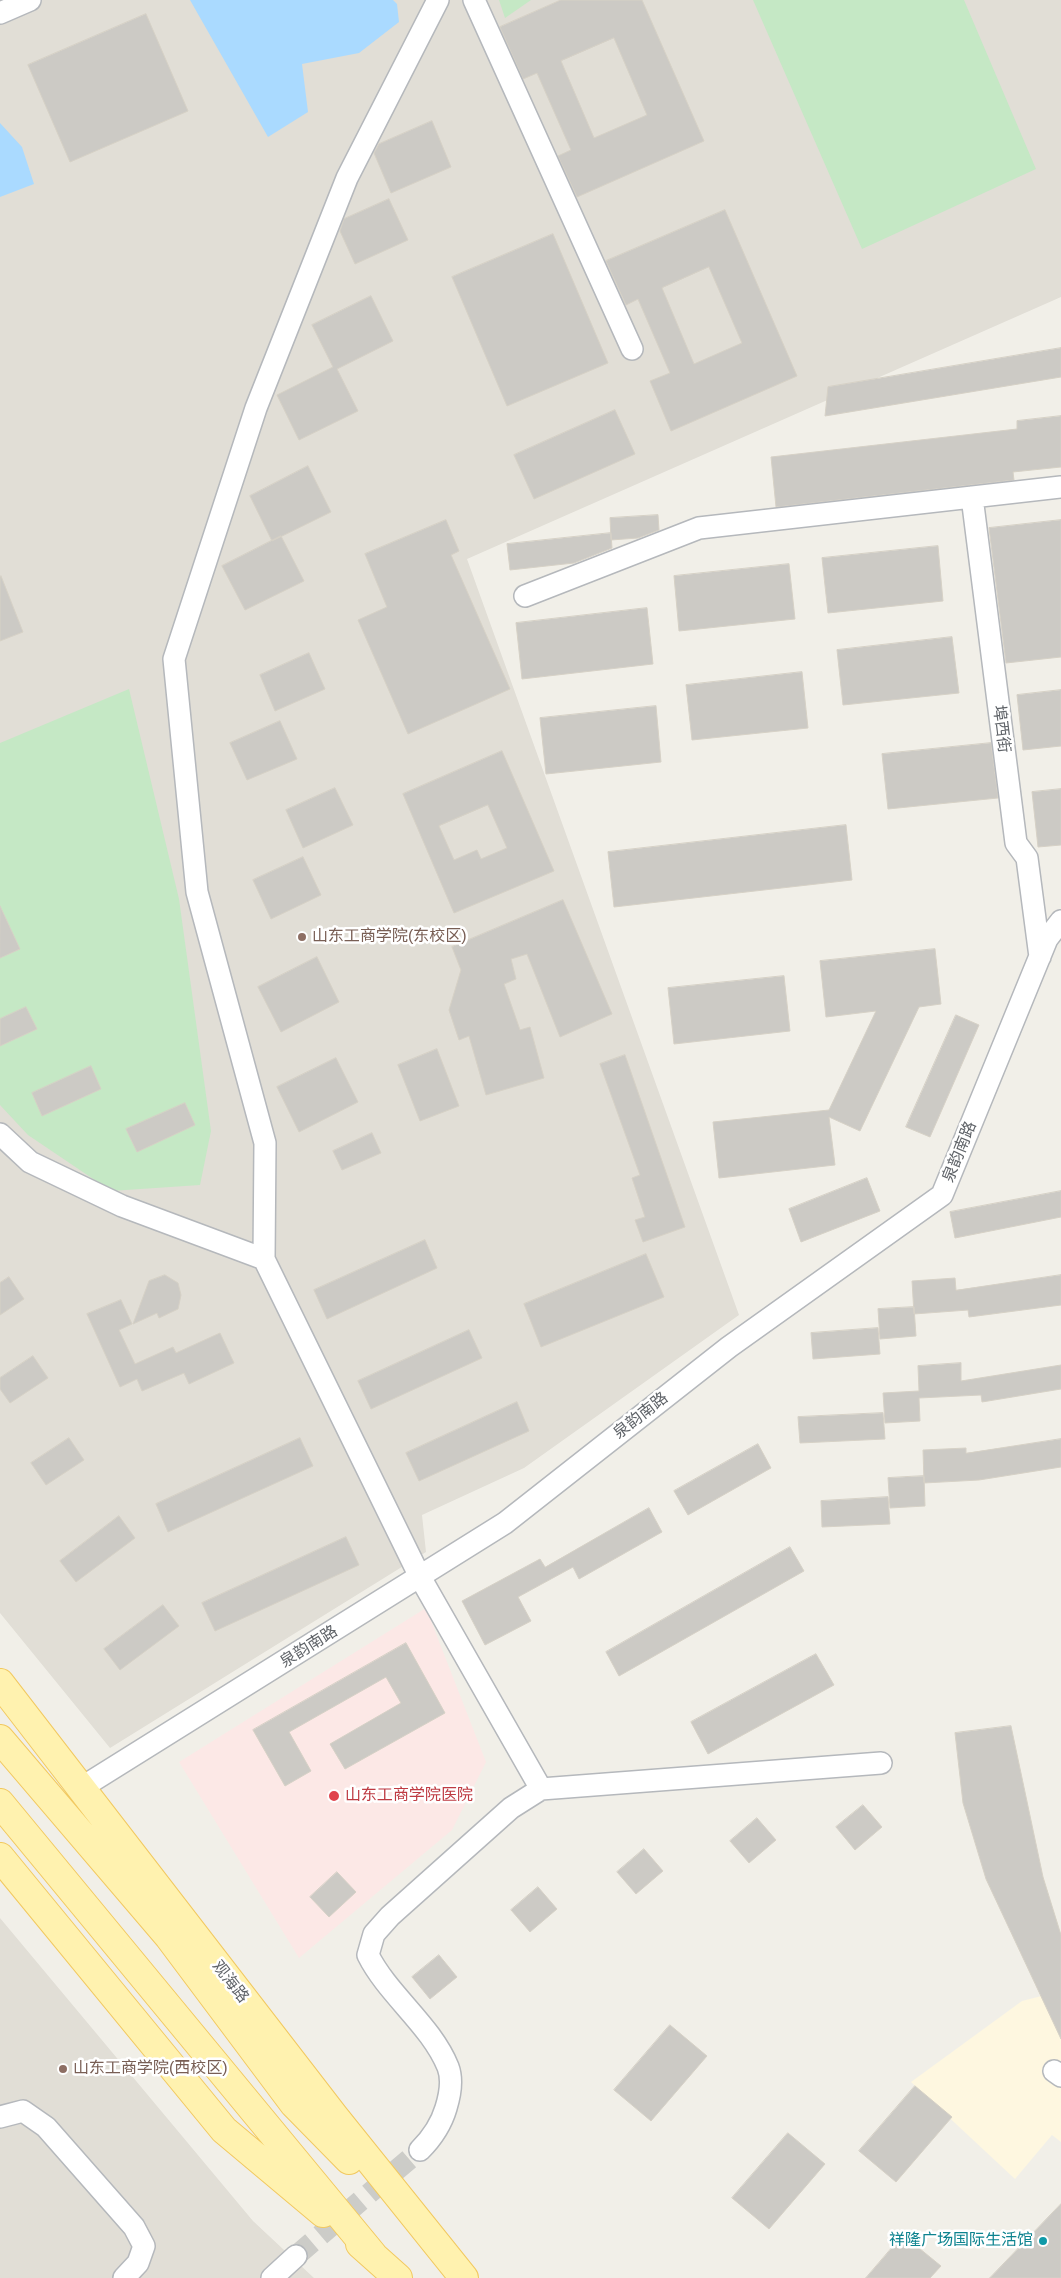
<!DOCTYPE html>
<meta charset="utf-8">
<style>
body{margin:0}
canvas{display:block;background:#f1efe8}
</style>
<canvas width="1061" height="2278"></canvas>
<script>
const context = document.querySelector('canvas').getContext('2d');
context.lineJoin = 'round';
function fillPath(path, color) {
  context.fillStyle = color;
  context.fill(path, 'evenodd');
}
function stroke(path, color, width, dash) {
  context.strokeStyle = color;
  context.lineWidth = width;
  context.lineCap = dash ? 'butt' : 'round';
  context.setLineDash(dash || []);
  context.stroke(path);
}
function label(font, color, halo, rows, align = 'center') {
  context.font = font + ' Arial,"Noto Sans SC",sans-serif';
  context.lineWidth = 5;
  context.setLineDash([]);
  context.textBaseline = 'middle';
  context.strokeStyle = halo;
  context.fillStyle = color;
  for (const [text, x, y, turn = 0] of rows) {
    context.save();
    context.translate(x, y);
    context.rotate((+turn || 0) * Math.PI / 180);
    context.textAlign = isNaN(turn) ? turn : align;
    if (halo) context.strokeText(text, 0, 0);
    context.fillText(text, 0, 0);
    context.restore();
  }
}
fillPath(new Path2D(`
 M1061,1991V2142L1052,2135L1015,2179L911,2082L1022,2001Z`), '#fef7e0');
fillPath(new Path2D(`
 M0,0H1061V297L467,559L739,1315L524,1468L422,1515L426,1552L110,1748L0,1613Z
 M0,1918L253,2221L314,2278H0Z`), '#e1ded6');
fillPath(new Path2D(`
 M426,1608L486,1762L452,1830L299,1958L179,1762Z`), '#fce8e6');
fillPath(new Path2D(`
 M499,0H531L505,18Z
 M753,0H964L1036,169L862,249Z
 M129,689L179,899L211,1131L200,1185L111,1191L28,1135L0,1105V743Z`), '#c5e8c5');
fillPath(new Path2D(`
 M190,0H393L397,4L399,22L359,53L302,64L308,112L268,137Z
 M0,123L22,147L34,184L0,197Z`), '#aadaff');
const building = new Path2D(`
 M561,0H642L704,141L577,197L558,156L571,150L537,73L523,79L500,27ZM614,38L647,115L594,138L561,61Z
 M146,14L188,111L70,162L28,65Z
 M432,121L451,167L391,193L374,153L379,144Z
 M389,199L408,240L355,264L340,231L344,219Z
 M725,210L797,376L671,431L650,381L670,373L638,299L626,305L606,261ZM709,267L742,343L694,364L662,288Z
 M553,234L608,363L507,406L452,277Z
 M371,296L393,341L337,369L358,411L299,440L277,395L333,367L312,325Z
 M1061,348V377L825,416L828,387Z
 M615,410L635,454L534,499L514,455Z
 M1061,416V467L1013,472L1014,480L776,507L771,457L1017,429V421Z
 M308,466L331,512L272,541L250,496Z
 M658,515L659,530L638,538L611,540L610,518Z
 M446,520L459,551L451,555L510,689L408,734L358,620L387,607L365,554Z
 M1061,520V657L1006,663L989,528Z
 M611,533L612,548L574,563L510,570L507,544Z
 M281,536L304,581L245,610L222,566Z
 M938,546L943,601L828,613L822,558Z
 M789,564L795,619L679,631L674,576Z
 M1,576L23,632L0,641V577Z
 M647,608L653,664L522,679L516,623Z
 M952,637L959,693L843,705L837,650Z
 M309,653L325,689L275,711L260,675Z
 M802,672L808,728L692,740L686,685Z
 M1061,690V746L1023,750L1017,695Z
 M656,706L661,762L546,774L540,718Z
 M280,721L297,759L247,780L230,743Z
 M991,743L998,798L888,809L882,754Z
 M502,751L554,871L454,913L403,794ZM488,805L507,848L481,859L477,850L454,860L439,826Z
 M335,788L353,825L303,848L286,810Z
 M1061,789V845L1038,847L1032,792Z
 M846,825L852,880L614,907L608,852Z
 M303,857L321,895L271,919L253,880Z
 M563,900L612,1014L560,1037L527,954L511,959L516,979L504,984L520,1030L530,1027L544,1078L486,1095L469,1036L459,1040L449,1010L461,970L452,947Z
 M0,906L20,949L0,958Z
 M935,949L941,1004L919,1007L860,1131L829,1117L835,1165L719,1178L713,1122L829,1110L876,1011L826,1017L820,961Z
 M317,957L339,1002L281,1032L258,987Z
 M784,976L790,1031L674,1044L668,988Z
 M26,1007L37,1029L0,1046V1019Z
 M956,1015L979,1025L930,1137L906,1127Z
 M437,1049L459,1106L420,1121L398,1065Z
 M625,1055L685,1227L643,1242L635,1220L645,1217L632,1178L640,1175L600,1064Z
 M336,1058L358,1102L299,1132L277,1087Z
 M91,1066L101,1089L42,1116L32,1093Z
 M185,1103L195,1125L137,1152L126,1129Z
 M372,1133L381,1153L342,1170L333,1151Z
 M867,1178L880,1211L801,1242L789,1209Z
 M1061,1191V1217L955,1238L950,1212Z
 M425,1240L437,1268L327,1319L314,1290Z
 M646,1254L664,1297L541,1347L524,1304Z
 M165,1275L178,1283L181,1295L178,1309L159,1318L157,1313L133,1324L149,1281Z
 M1061,1275V1305L969,1317L968,1310L914,1314L912,1281L955,1278L956,1290Z
 M9,1277L24,1299L0,1315V1283Z
 M121,1300L132,1324L119,1330L135,1364L173,1347L176,1353L220,1333L234,1363L189,1384L184,1373L142,1391L137,1379L120,1387L87,1314Z
 M914,1307L916,1336L880,1339L878,1309Z
 M878,1328L880,1354L813,1359L811,1333Z
 M469,1330L482,1358L371,1409L358,1381Z
 M33,1356L48,1378L10,1403L0,1389V1378Z
 M961,1363V1381L1061,1365V1389L982,1402L981,1395L919,1398L920,1421L885,1423L883,1393L919,1391L918,1366Z
 M517,1402L529,1431L419,1481L406,1453Z
 M883,1413L885,1439L800,1443L798,1417Z
 M69,1438L84,1460L46,1485L31,1463Z
 M300,1438L313,1466L168,1532L156,1504Z
 M1061,1439V1467L979,1480L924,1483L923,1450L966,1448V1453Z
 M758,1444L771,1468L688,1515L674,1491Z
 M924,1476L925,1506L890,1508L888,1478Z
 M888,1497L890,1524L822,1527L821,1501Z
 M649,1508L662,1532L579,1579L573,1567L518,1597L531,1621L485,1645L462,1601L540,1559L545,1567Z
 M119,1516L135,1538L76,1582L60,1561Z
 M346,1537L359,1565L215,1631L202,1603Z
 M790,1547L804,1571L619,1676L606,1652Z
 M163,1605L179,1626L120,1670L104,1649Z
 M406,1643L445,1713L345,1769L330,1744L401,1703L386,1677L289,1732L311,1771L285,1786L253,1730Z
 M816,1654L834,1685L708,1754L691,1722Z
 M1011,1726L1043,1877L1061,1935V2039L986,1879L963,1803L955,1733Z
 M863,1805L882,1827L855,1850L836,1827Z
 M757,1818L776,1840L749,1863L730,1841Z
 M644,1849L663,1871L636,1894L617,1872Z
 M337,1872L356,1892L329,1917L310,1897Z
 M538,1887L557,1909L530,1932L511,1910Z
 M439,1955L457,1977L430,1999L412,1977Z
 M670,2025L707,2056L651,2121L614,2090Z
 M915,2086L952,2117L896,2182L859,2151Z
 M788,2133L825,2164L769,2229L732,2198Z
 M1061,2204V2278H990Z
 M903,2235L941,2266L930,2278H866Z`);
fillPath(building, '#cccac5');
stroke(building, '#d6d1c6', 1);
stroke(new Path2D(`
 M296,2256L420,2150`), '#ccccc8', 21, [21, 11]);
const minor = new Path2D(`
 M474,0L632,349
 M0,13L30,0
 M972,497L1016,843L1027,858L1040,957
 M525,596L699,528L1061,487
 M0,1134L30,1162L122,1206L264,1259L420,1577L541,1789
 M264,1259L265,1143L197,892L174,659L256,408L347,178L438,0
 M81,1788L505,1523L729,1347L942,1195L1047,939L1061,921
 M1054,2071L1061,2076
 M0,2117L23,2111L46,2127L134,2227L144,2246L138,2263L124,2278
 M420,2150C433,2137 441,2125 446,2108C450,2095 453,2080 448,2067C431,2025 388,1995 368,1955L374,1934L390,1916L511,1808L541,1789L881,1763
 M272,2278L296,2256`);
const major = new Path2D(`
 M0,1683L334,2116L464,2278
 M0,1739L169,1937L294,2104L349,2160
 M0,1803L373,2255
 M0,1857L224,2130L323,2213
 M360,2244L398,2278`);
stroke(minor, '#b5b8bc', 24);
stroke(major, '#f2c960', 30);
stroke(minor, '#fff', 21);
stroke(major, '#fff2af', 28);
for (const [x, y, r, color] of [
 [302,937,5,"#8d6e63"],
 [334,1796,6,"#e0444e"],
 [63,2069,5,"#8d6e63"],
 [1043,2241,5,"#0f9aa8"]
]) {
  const dot = new Path2D();
  dot.arc(x, y, r, 0, 2 * Math.PI);
  context.fillStyle = color;
  context.fill(dot);
  stroke(dot, '#fff', 2);
}
label('16px', '#5f6368', '#fff', [
 ["埠西街",1001,729,83],
 ["泉韵南路",960,1152,-68],
 ["泉韵南路",641,1416,-38],
 ["泉韵南路",309,1647,-32],
 ["观海路",230,1982,52]
]);
label('16px', '#785e54', '#fff', [
 ["山东工商学院(东校区)",312,937],
 ["山东工商学院(西校区)",73,2069]
], 'left');
label('16px', '#be3a42', '#fff', [
 ["山东工商学院医院",345,1796]
], 'left');
label('16px', '#0d838f', '#fff', [
 ["祥隆广场国际生活馆",1033,2241]
], 'right');
</script>
